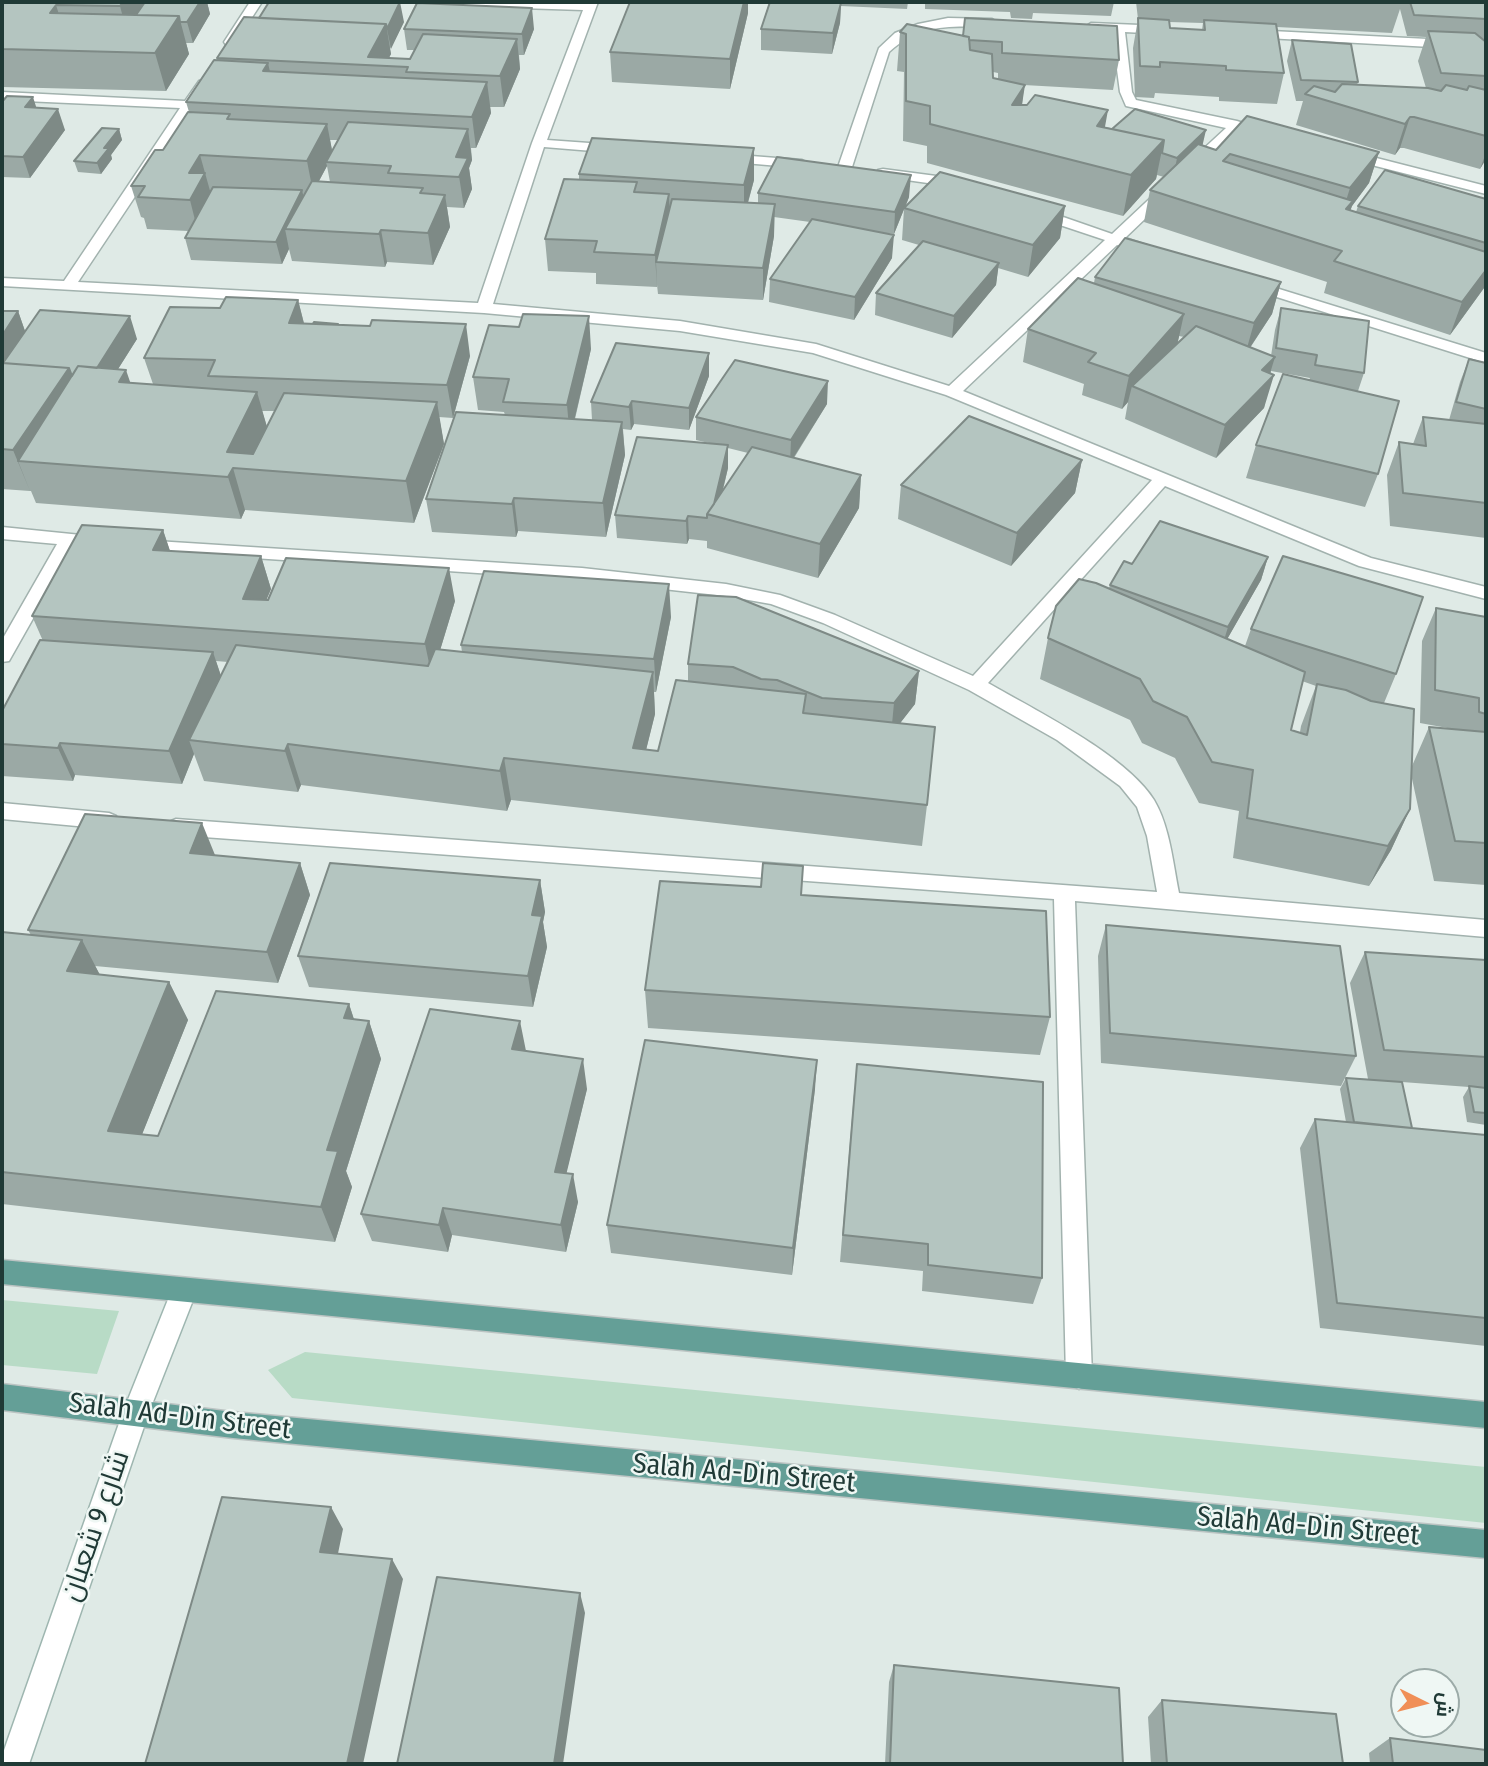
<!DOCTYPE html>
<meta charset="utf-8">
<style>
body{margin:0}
#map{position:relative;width:1488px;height:1766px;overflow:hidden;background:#dfeae6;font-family:"Fira Sans Condensed",Cairo,sans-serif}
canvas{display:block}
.frame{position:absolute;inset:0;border:4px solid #203a36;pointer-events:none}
.north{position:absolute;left:1390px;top:1668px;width:70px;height:70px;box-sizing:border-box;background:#eff7f4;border:2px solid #9caba8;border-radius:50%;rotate:96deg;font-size:19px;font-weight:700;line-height:28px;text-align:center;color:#203a36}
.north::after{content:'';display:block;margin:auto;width:24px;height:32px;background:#f08f57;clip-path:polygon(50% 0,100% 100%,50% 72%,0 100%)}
</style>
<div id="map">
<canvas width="1488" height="1766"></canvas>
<div class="frame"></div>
<div class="north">ش</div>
</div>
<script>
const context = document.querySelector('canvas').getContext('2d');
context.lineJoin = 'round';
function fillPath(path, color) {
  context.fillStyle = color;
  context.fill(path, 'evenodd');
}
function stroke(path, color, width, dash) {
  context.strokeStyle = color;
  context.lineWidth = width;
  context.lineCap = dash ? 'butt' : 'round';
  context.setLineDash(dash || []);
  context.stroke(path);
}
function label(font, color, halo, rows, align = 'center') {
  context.font = font + ' "Fira Sans Condensed",Cairo,sans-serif';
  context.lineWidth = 5;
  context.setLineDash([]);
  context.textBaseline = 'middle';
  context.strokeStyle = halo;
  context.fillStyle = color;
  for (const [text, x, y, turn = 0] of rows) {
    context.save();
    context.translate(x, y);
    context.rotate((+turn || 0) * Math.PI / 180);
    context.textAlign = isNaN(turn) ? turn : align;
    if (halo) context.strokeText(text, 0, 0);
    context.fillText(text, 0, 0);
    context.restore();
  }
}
fillPath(new Path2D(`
 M2,1300L119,1311L97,1374L2,1365Z
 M305,1352L1486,1467V1523L292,1398L268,1370Z`), '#b8dbc6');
const street = new Path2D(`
 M250,2H262L234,45H226L224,42Z
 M451,2H598L547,140L617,145L624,149L617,153L544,147L493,304L680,321L816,344L949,386L1105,240L1033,216V210H1043L1112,234L1160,189H1170V195L1125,238L1155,248L1157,251L1155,254H1145L1117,245L963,391L1371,558L1486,587V599L1359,566L1165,486L988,683C1035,710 1126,755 1154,800C1170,827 1173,864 1179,893L1486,920V937L1075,901L1092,1376L1088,1385L1079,1389L1070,1385L1066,1376L1054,899L176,835L169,832L166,827L169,822L176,819L1157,892L1147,836L1137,807L1120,786L1057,740L969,690L823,623L771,604L726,596L582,580L134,550L131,546L140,540L582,568L726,584L780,595L835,615L973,676L1152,480L946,395L813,353L680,331L484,313L2,286V278L64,281L180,108L2,100V92L185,101L199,81L203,80L209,84L196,105L78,282L478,303L532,143L583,10L457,6Z
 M948,18L992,19L998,23L992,27C952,26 920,23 889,52L852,167L850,170H840L838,167L879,48L895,33L918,24Z
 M1091,23L1164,26L1170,30L1164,34L1125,32L1132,92L1136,100L1237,121L1271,132L1264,136L1239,130L1196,171H1186V165L1226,128L1126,106L1120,92L1112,32L1087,30L1085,27Z
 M1252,30L1486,42V50L1248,37L1246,34Z
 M1349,151L1486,186V194L1344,158V152Z
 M726,154L802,160L809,164L802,168L721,161L719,158Z
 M883,169L944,177L965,186L958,190L942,185L878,176V170Z
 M1250,280L1486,353V363L1245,287L1243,284L1245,281Z
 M2,527L101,537L110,543L101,549L74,546L9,661L2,662V640L57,544L2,539Z
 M2,803L109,813L116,816L119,821L116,826L109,829L2,819Z`);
const secondary = new Path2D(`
 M184,1278L193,1282L197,1290L149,1412L29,1764H2V1756L123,1412L175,1282Z`);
const primary = new Path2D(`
 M2,1260L1486,1402V1428L2,1284Z
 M2,1384L233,1412L1486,1530V1558L233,1438L2,1410Z`);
stroke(street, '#a2b2ae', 3);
stroke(secondary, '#9eb6b0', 3);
stroke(primary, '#bcc4c3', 3);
fillPath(street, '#fff');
fillPath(secondary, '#fff');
fillPath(primary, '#649f97');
fillPath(new Path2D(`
 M2,2H207L210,14L193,43H186L189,54L166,91L2,87Z
 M630,2H908L907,9L841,6L840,23L832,54L761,50V29L769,3L748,2V13L730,89L612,82L610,52Z
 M925,2H1114L1111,16L1033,13L1032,19L1011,18L1010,12L925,9Z
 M1136,2H1486V40H1483L1486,42V159L1480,169L1404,148H1400L1395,155L1296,125L1303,101H1296L1287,61L1292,40L1358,82L1357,85L1426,88L1418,61L1426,37L1407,36L1400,9L1392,33L1277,27L1284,73L1277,104L1219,101V97L1155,93L1154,98L1135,97L1133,48L1138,19ZM1169,22L1203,23L1202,30L1170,28Z
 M965,18L1119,60L1113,90L1024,85L1022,105L1105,127L1203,146L1216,150L1379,152L1369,183L1352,206L1350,210L1356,212L1358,206L1486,199V283L1484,288L1450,335L1324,293L1327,282L1144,222L1150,190L1164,177L1157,175L1156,179L1123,216L927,163V146L903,141L904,72L897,71L900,32L963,36ZM993,72L998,73V79L993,78Z
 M404,22L390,49L391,54L389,58L410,59L414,50H407L404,29H534L524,55H519L520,69L504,107H490L491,113L476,148H471L472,160L469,168L472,189L464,208L447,207L450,227L433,265L387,262L385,267L292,261L289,249L282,264L191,260L185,238L188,231L147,229L144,218L141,217L131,186L163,150L189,112L186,102L217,60V58ZM330,140H338L332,151ZM327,166L330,182L319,181Z
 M2,102L36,108L65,130L30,178L2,177Z
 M119,129L122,140L111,155L112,159L101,174L78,172L74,161Z
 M579,174L754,180L748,203L758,204V193L909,197L905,208L1065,206L1060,238L1028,277L998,268L996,285L952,338L875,315L876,293L919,245L902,240L904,209L894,234L877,232L892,258L854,320L769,302L770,279L810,222L774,217V236L763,300L658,294L657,285V287L596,284V273L548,271L545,239L579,180Z
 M1095,277L1281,282L1272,314L1250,348L1271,356L1275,330L1281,308L1364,373L1358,391L1378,474L1365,507L1246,478L1256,445L1309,380L1310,378L1271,371L1264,408L1216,458L1125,419L1128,402L1122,409L1082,395L1084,384L1023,362L1028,329L1094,283ZM1179,336L1184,337L1177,343Z
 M298,300L304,323L470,356L453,418L439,417L444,444L414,523L245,510L241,519L36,503L31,491H30L2,489V311H18L25,331L137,339L118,369L130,383L153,384L144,358L220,308ZM262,411H275L267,427Z
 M591,349L575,419L592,420L591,402L709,353V376L689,430L634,424L631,430L623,429L625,455L606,537L518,531L516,537L432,532L426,499L505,415L504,412L478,410L473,377Z
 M1469,359L1486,363V538L1390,526L1387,475L1399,442L1413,444L1423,417L1449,420L1460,382Z
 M827,404L794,458L861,475L859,508L818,578L707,548V541L689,539L687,544L617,538L615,515L709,443L696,440V417ZM728,448L748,453L723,490L728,468Z
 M1082,460L1075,493L1011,566L898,519L901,485Z
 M163,530L170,551L261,556L271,589L266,600L455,601L440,650L462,652L461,645L671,617L656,692H654L655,714L646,750L658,751L688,682V664L919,671L915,704L900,723L927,805L922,846L511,800L507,811L301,785L298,792L204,781L194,754L182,784L75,775L73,781L2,776V711L43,641L32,616ZM216,661L228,662L221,676Z
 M1268,557L1261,580L1227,639L1245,646L1251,629L1396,674L1384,703L1412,766L1429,727L1453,729L1420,723L1422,641L1436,608L1486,617V885L1434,881L1411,774L1410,809L1391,850L1369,886L1233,858L1239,811L1199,803L1175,758L1142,743L1130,720L1040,679L1048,638L1109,588L1110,585L1132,564ZM1302,681L1316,686L1301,726L1300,732L1291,730Z
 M215,855L300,863L310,895L278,983L95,966L100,975L169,982L188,1020L142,1134L158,1136L349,1004L354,1019L369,1021L381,1059L346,1171L352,1187L335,1242L2,1204V932L31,935L28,930Z
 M540,880L545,912L543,922L547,947L533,1007L309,987L298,956Z
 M1106,925L1356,1056L1341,1086L1101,1063L1098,956Z
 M1365,952L1486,960V1125L1467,1122L1463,1097L1469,1087L1402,1082L1412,1128L1486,1135V1346L1320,1328L1300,1148L1315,1119L1346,1122L1340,1089L1346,1078L1368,1079L1350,983Z
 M645,990L1050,1017L1040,1055L648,1028Z
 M526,1051L587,1089L566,1173L578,1202L566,1252L452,1235L448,1252L372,1241L361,1214Z
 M815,1089L792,1275L611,1253L607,1225Z
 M854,1093L1042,1278L1033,1304L922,1291L923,1271L840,1262Z
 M894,1665L1123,1764H885L889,1682Z
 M1162,1700L1343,1764H1151L1148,1717Z
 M1390,1738L1486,1764H1370L1369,1753Z`), '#9ba9a5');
fillPath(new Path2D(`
 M123,2H152L130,44L120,6Z
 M200,2H207L210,14L193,43L187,22Z
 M400,2L404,22L391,49L387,29Z
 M744,2H748V13L730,89V59Z
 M841,3L840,23L832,54L833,33Z
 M56,5L68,43L62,51L50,13Z
 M532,8L534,29L524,55L522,34Z
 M179,16L189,54L166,91L155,53Z
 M386,24L391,54L384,66L368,57Z
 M517,39L520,69L504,107L500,76Z
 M268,63L275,94L263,71Z
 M487,82L491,113L476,148L472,117Z
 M1025,85L1019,124L1012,105Z
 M33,97L40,119L25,107Z
 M58,109L65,130L30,178L23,157Z
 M1108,110L1101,149L1097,126Z
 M1410,117L1400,148L1395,155L1405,124Z
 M327,124L333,155L326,162L327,166L313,192L307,161Z
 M119,129L122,140L111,155L112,159L101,174L97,163L104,148Z
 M468,129L472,160L469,168L472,189L464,208L456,157Z
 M1206,130L1201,152L1173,179L1177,158Z
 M1164,140L1156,179L1123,216L1131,175Z
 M754,148V180L744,216V185Z
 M1379,152L1369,183L1352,206L1343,233L1340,220L1350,188Z
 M1486,153V159L1480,169Z
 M200,155L214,205L198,232L190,200L189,173Z
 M911,175L909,197L894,234L895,212Z
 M302,190L307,212L285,229L289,249L282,264L276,242Z
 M669,194L670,225L656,262L657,287L655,255Z
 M445,195L450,227L433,265L428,233Z
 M775,204L774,236L763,300V268Z
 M1065,206L1060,238L1028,277L1033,245Z
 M381,230L387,262L385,267L379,234Z
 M894,235L892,258L854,320L855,297Z
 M999,263L996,285L952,338L954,316Z
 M1486,270V283L1484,288L1450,335L1462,302Z
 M1281,282L1272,314L1245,355L1254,323Z
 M298,300L306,332L289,323Z
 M18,311L26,334L2,373V336Z
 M1184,314L1177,346L1132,386L1128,402L1122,409L1129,376Z
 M130,316L137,339L96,404L88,381Z
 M589,316L591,349L570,438L567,405Z
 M466,324L470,356L453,418L447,385Z
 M709,353V376L689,430V408Z
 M1275,357L1268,380L1274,375L1264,408L1216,458L1225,425L1262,370Z
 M69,368L84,410L18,461L30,491L13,450Z
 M126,370L140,411L119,382Z
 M828,381L827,404L790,463L791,440Z
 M257,392L269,434L251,469L233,468L245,510L241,519L228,477L227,452Z
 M632,401L634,424L631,430L629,407Z
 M437,402L444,444L414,523L406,481Z
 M622,422L625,455L606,537L603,503Z
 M728,445V468L716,517L711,516Z
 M1082,460L1075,493L1011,566L1017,533Z
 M861,475L859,508L818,578L820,544Z
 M514,498L518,531L516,537L512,504Z
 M688,516L689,539L687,544L686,521Z
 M163,530L174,563L153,550Z
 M261,556L271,589L253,632L243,599Z
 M1268,557L1261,580L1221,650L1228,627Z
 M449,568L455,601L432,677L425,644Z
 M669,584L671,617L656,692L654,659Z
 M213,652L224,685L189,740L194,754L182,784L169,751Z
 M919,671L915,704L891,735L894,703Z
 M653,672L655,714L640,774L633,748Z
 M60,743L75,775L73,781L58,748Z
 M288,744L301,785L298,792L285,751Z
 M504,758L511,800L507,811L500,771Z
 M1410,809L1391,850L1369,886L1388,846Z
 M202,823L215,855L190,853Z
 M300,863L310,895L278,983L267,952Z
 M540,880L545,912L543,922L547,947L533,1007L528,976L532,915Z
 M82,940L102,979L67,971Z
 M169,982L188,1020L129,1167L108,1131Z
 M349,1004L361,1042L344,1018Z
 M369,1021L381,1059L346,1171L352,1187L335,1242L321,1207L327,1150Z
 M520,1021L526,1051L512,1049Z
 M583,1059L587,1089L560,1200L555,1172Z
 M817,1060L815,1089L792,1275L793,1248Z
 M573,1174L578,1202L566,1252L561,1225Z
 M443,1208L452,1235L448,1252L439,1225Z
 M331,1507L343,1529L334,1573L320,1552Z
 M392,1559L403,1579L363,1764H347Z
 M580,1593L585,1613L563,1764H554Z`), '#7e8a86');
const building = new Path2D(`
 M2,2H123L120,6L56,5L50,13L179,16L155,53L2,49Z
 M145,2H200L187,22H180L179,16L136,15Z
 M269,2H400L387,29L386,24L259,18Z
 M630,2H744L730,59L610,52Z
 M770,2H830L841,3L833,33L761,29Z
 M1372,2H1401V3Z
 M1410,2H1486V19L1414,15Z
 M417,3L532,8L522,34L404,29Z
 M244,17L386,24L368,57L410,59L423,34L517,39L500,76L406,72L408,67L217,58Z
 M965,18L1117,26L1119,60L1002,53V42L969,40V37L963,36Z
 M1138,18L1169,20L1170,28L1205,30L1204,20L1276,24L1284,73L1226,70V66L1160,62V67L1140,66Z
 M907,24L969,37L970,50L992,54L993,78L1025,85L1012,105H1027L1035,95L1108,110L1097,126L1164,140L1131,175L930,124V106L906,101V34L900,32Z
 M1428,31L1475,33L1486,42V76L1441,73Z
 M1292,40L1351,44L1358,82L1301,80Z
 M214,60L268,63L263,71L487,82L472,117L186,102Z
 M1342,84L1428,88L1441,91L1446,85L1467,90L1469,86L1486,90V136L1414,117H1410L1405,124L1305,94L1314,86L1335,92Z
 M7,96L33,97L25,107L58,109L23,157L2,156V102Z
 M1135,109L1206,130L1177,158L1162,153L1164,140L1112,129Z
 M188,112L230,114L227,119L327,124L307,161L200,155L189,173H205L190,200L138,197L145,186H131L155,150H163Z
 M1247,116L1379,152L1350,188L1230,154L1223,161L1353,201L1346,209L1486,252V270L1462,302L1334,261L1342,251L1150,190L1198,144L1216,150Z
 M348,122L468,129L456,157L468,158L459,177L388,173L391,166L326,162Z
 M102,128L119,129L104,148H109L97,163L74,161Z
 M592,138L754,148L744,185L579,174Z
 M777,157L911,175L895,212L758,193Z
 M1385,170L1486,199V243L1358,206Z
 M940,172L1065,206L1033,245L904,208Z
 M564,179L637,182L634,192L669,194L655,255L594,252L597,241L545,239Z
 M312,181L423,188L420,193L445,195L428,233L381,230L379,234L285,229Z
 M213,187L302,190L276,242L185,238Z
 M672,199L775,204L763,268L656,262Z
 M812,219L894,235L855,297L770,279Z
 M1125,238L1281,282L1254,323L1095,277Z
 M923,241L999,263L954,316L876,293Z
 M1078,278L1184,314L1129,376L1088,362L1096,353L1028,329Z
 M226,297L298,300L289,323L370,326L372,320L466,324L447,385L208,376L215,360L144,358L170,307L220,308Z
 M1281,308L1369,321L1364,373L1315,365L1317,355L1276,348Z
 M40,310L130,316L97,368L78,366L72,376L69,368L3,363Z
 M2,311H18L2,336Z
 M523,314L589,316L567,405L503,402L509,379L473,377L489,325L519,327Z
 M314,322L338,324H313Z
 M1196,326L1275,357L1262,370L1274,375L1225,425L1132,386Z
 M616,343L709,353L689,408L632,401L629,407L591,402Z
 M1469,359L1486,363V409L1456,402Z
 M735,360L828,381L791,440L696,417Z
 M2,363L69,368L13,450L2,449Z
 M78,366L126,370L119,382L257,392L227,452L253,454L284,393L437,402L406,481L233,468L228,477L18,461Z
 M1283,374L1399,401L1378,474L1256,445Z
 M456,412L622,422L603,503L514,498L512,504L426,499Z
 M969,416L1082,460L1017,533L901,485Z
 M1423,417L1486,424V503L1403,493L1399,442L1426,446Z
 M637,437L728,445L714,504L707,514V518L688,516L686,521L615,515Z
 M752,447L861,475L820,544L707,514Z
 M1160,521L1268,557L1228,627L1110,585L1124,561L1132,564Z
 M82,525L163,530L153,550L261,556L243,599L268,600L286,558L449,568L425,644L32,616Z
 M1283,556L1423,597L1396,674L1251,629Z
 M484,571L669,584L654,659L461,645Z
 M1079,579L1096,583L1305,672L1291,730L1307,735L1317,684L1346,690L1371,701L1414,709L1410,809L1388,846L1247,818L1253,770L1212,762L1187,717L1153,701L1140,679L1048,638L1056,606Z
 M698,595L736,597L919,671L894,703L822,698L777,680L761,679L733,667L688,664Z
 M1436,608L1486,617V714L1479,712V698L1435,690Z
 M40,640L213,652L169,751L60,743L58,748L2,744V711Z
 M236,645L428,666L435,649L653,672L633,748L658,751L676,680L806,694L803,713L935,727L927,805L504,758L500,771L288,744L285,751L189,740Z
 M1429,727L1486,732V843L1455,841Z
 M85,814L202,823L190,853L300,863L267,952L28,930Z
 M330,863L540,880L532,915L542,916L528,976L298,956Z
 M763,863L803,866L801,895L1046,911L1050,1017L645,990L660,881L761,887Z
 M1106,925L1340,946L1356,1056L1110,1033Z
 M2,932L82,940L67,971L169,982L108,1131L158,1136L216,991L349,1004L344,1018L369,1021L327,1150L338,1151L321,1207L2,1172Z
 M1365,952L1486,960V1057L1384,1050Z
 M430,1009L520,1021L512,1049L583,1059L555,1172L573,1174L561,1225L443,1208L439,1225L361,1214Z
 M645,1040L817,1060L793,1248L607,1225Z
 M857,1064L1043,1082L1042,1278L928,1265V1244L843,1235Z
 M1346,1078L1402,1082L1412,1128L1354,1122Z
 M1469,1086L1486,1088V1113L1474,1112Z
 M1315,1119L1486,1135V1318L1337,1303Z
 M222,1497L331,1507L320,1552L392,1559L347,1764H145Z
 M437,1577L580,1593L554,1764H397Z
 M894,1665L1119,1688L1123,1764H890Z
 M1162,1700L1336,1714L1343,1764H1167Z
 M1390,1738L1486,1750V1764H1393Z`);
fillPath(building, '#b4c5c0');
stroke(building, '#7e8a86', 2);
label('28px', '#203a36', '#eff7f4', [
 ["Salah Ad-Din Street",180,1417,7],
 ["Salah Ad-Din Street",744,1474,5],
 ["شارع 9 شعبان",96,1526,-71],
 ["Salah Ad-Din Street",1308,1527,5]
]);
</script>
